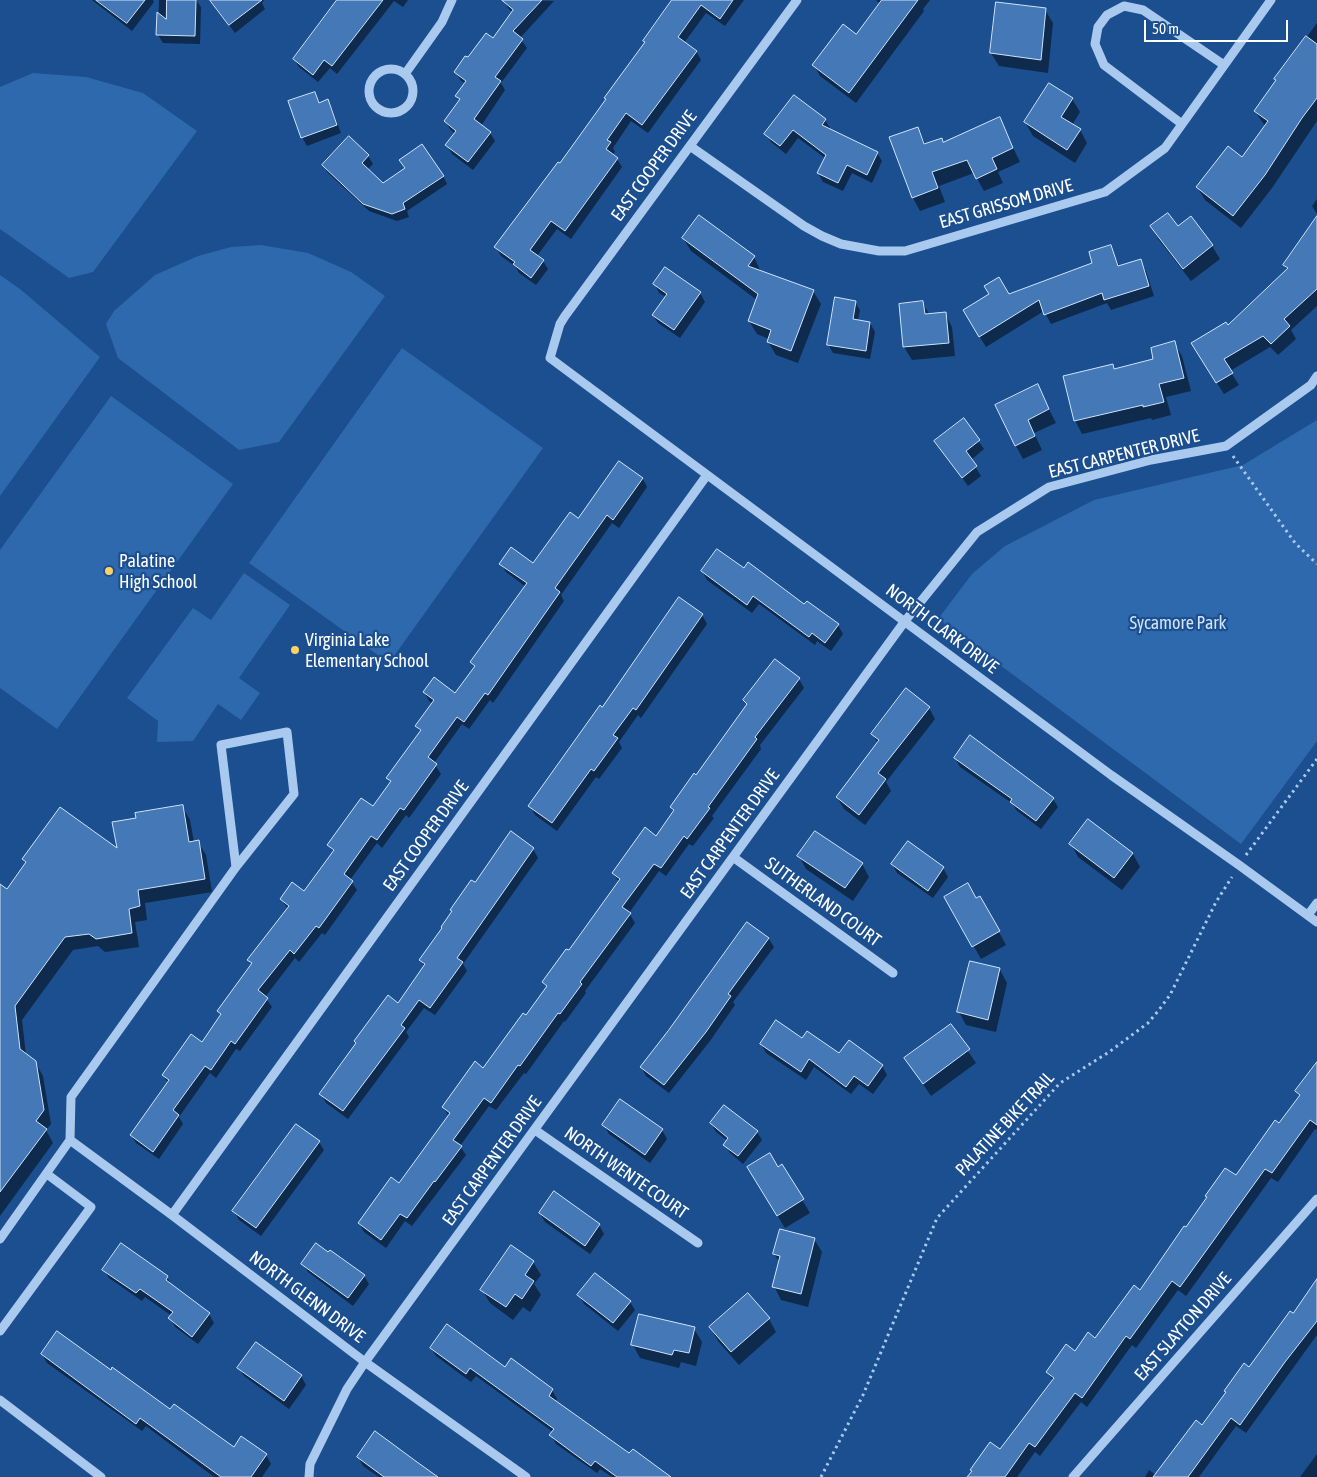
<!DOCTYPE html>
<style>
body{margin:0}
#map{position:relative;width:1317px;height:1477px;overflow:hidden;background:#1b4f8f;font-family:"Asap Condensed",sans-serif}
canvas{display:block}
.scale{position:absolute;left:1144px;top:20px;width:144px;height:22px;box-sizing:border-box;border:2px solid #fff;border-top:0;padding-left:6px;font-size:15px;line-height:18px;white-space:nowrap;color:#fff;-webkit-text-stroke:4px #1b4f8f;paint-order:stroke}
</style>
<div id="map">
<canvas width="1317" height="1477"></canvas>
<div class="scale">50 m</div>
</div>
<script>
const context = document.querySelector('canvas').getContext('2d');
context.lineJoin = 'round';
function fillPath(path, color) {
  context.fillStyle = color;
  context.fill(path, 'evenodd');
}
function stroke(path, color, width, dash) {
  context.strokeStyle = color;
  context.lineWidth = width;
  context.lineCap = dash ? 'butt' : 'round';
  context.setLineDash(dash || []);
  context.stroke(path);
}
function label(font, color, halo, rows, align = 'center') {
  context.font = font + ' "Asap Condensed",sans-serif';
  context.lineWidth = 4.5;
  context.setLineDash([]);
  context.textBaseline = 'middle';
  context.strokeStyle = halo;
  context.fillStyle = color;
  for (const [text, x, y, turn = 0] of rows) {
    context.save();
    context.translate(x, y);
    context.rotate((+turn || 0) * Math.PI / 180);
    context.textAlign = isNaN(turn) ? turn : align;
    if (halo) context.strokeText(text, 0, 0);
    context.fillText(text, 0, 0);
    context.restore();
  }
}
fillPath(new Path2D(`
 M33,73L86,77L143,93L197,131L93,272L69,278L0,229V87Z
 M261,245L308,253L351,272L385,296L279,442L239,450L118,358L106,324L114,311L155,275L198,256L231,247Z
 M0,275L20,289L100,357L0,496Z
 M402,348L543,448L389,663L249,563Z
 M111,396L233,484L57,729L0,688V550Z
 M1317,420V741L1241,844L938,619L972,574L1005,546L1094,500L1243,465Z
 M244,573L290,605L239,678L260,693L241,720L218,704L193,741L157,742L158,721L127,698L193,608L211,620Z`), '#2e69ad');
fillPath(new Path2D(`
 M92,0H153L154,2L132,31Z
 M159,0H196L201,7L200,44L163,43L158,35Z
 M210,0H264L262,3L265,9L235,33Z
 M338,0H408L403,7L394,1L337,74L330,68L318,82L299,67L294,59Z
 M503,0L554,1L520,38L527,48L501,83L505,90L481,126L490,133L495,141L473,170L452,154L447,145L455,134L450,129L445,121L460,101L457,96L466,84L461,81L456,72L468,59L493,39L513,13L508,8Z
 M677,0H744L725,26L706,13L684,43L696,51L701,60L648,133L631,121L613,148L615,152L612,155L617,159L622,167L571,239L557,229L537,256L543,261L548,269L536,285L519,273L515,266L501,256L496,247L560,165Z
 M876,0H930L923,9L924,11L856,103L820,76L814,65L856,36L880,4Z
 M1045,10L1053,23L1048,73L999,66L991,53Z
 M1317,23V121L1272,188L1241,228L1205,200L1197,187L1242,159L1265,126L1255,111L1277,81L1276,79Z
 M314,93L320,103L328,101L332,109L341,133L307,146L302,137Z
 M794,96L825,120L830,128L829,130L877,153L882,161L872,183L852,173L843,191L823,182L818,173L825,158L798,138L786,154L771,142L766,134Z
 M1072,99L1080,112L1072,125L1080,130L1087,143L1075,163L1033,136L1025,122Z
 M999,119L1020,162L998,172L1003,183L984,191L974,173L939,186L945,202L920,211L913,198L917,128L926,145L943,144Z
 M368,156L373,164L367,170L383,185L443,176L447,184L407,211L409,217L397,221L369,211L328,173L323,165Z
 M1317,199V214L1312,206Z
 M1317,218V306L1291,330L1296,339L1278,355L1270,347L1230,371L1239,385L1224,394L1199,355L1288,271L1284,265Z
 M1151,227L1178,228L1212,246L1220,259L1191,281L1159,240Z
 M683,238L754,257L761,272L813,291L821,304L798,363L776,355L768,342L769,339L757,334L749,321L757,300L691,251Z
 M1110,246L1120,267L1140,261L1146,271L1154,296L1111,310L1107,303L1051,324L1044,311L986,347L964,311L1094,263Z
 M666,269L700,293L705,302L680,338L658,323L653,315L666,297L659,293L655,284Z
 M855,302L860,310L858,321L870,323L875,332L870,359L833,353L828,344Z
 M922,303L930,315L945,313L952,327L955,356L912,360L904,347L900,305Z
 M1174,343L1182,356L1191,391L1166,397L1171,415L1152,420L1151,418L1082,434L1075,420L1113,365L1115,370L1155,360Z
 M1037,386L1056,423L1034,433L1042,450L1023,459L1016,446Z
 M963,420L984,449L971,460L981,476L968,486L936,442Z
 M620,462L643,479L647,487L619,528L612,523L561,595L564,601L493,703L490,700L469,729L462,724L434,763L441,774L409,818L406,815L382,848L377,843L350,880L357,890L325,935L322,933L299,962L295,958L265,997L272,1007L240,1051L236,1049L216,1078L210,1073L179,1117L183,1124L159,1159L136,1143L131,1135L168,1083L163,1075L202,1043L221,1016L218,1011L252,965L249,960L288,909L281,899L304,893L334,853L329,845L373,808L391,783L388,778L421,733L417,726L433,704L429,701L424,692L456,695L475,668L472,662L526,587L506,572L501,564H534L579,520Z
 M744,570L838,625L843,634L831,651L817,641L815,645L759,604L752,613L707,580L702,571Z
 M702,615L707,624L641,718L638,715L619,742L622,748L599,779L596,777L557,831L535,815L530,806L602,709Z
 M799,679L804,688L760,745L761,749L712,816L714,818L693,846L689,844L666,876L659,871L629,913L635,923L585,991L586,993L565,1022L564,1021L526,1074L524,1073L496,1110L489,1106L460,1146L466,1155L412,1226L405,1221L386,1248L364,1232L359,1223L399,1185L449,1117L443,1107L484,1069L526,1016L547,988L543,982L569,952L619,882L613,873L656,837L674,813L671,807L696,776L747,705L744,700Z
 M929,708L935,719L886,782L891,791L865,825L844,809L837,798L878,744L873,734Z
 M955,758L1053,799L1058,807L1041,829L1016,810L1013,804L960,767Z
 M182,806L190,820L194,842H198L206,855L212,892L145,903L147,920L135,922L139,947L105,952L98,946L73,950L22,1020L26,1055L35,1062L43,1076L51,1124L46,1130L53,1143L0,1216V891H7L26,864L23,860L118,851L137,819Z
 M1088,821L1133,854L1140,867L1122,890L1078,857L1071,844Z
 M511,833L533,849L538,858L463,964L467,971L435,1015L424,1008L406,1032L409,1037L348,1119L326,1103L321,1094L398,1004L425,967L420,960L443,928L452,912L451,910L475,884Z
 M908,843L943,868L948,877L933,898L897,873L892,864Z
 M799,856L862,864L869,877L853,901L806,869Z
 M946,897L976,900L980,897L1006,945L981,959Z
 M748,923L769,939L774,947L733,1002L735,1005L710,1041L669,1093L646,1076L641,1067Z
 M970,962L1000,970L1007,983L996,1032L966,1025L959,1012Z
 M951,1026L976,1063L931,1096L906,1059Z
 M803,1039L839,1054L849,1041L882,1066L887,1075L873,1094L859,1084L851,1094L814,1067L806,1080L766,1053L761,1044Z
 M1317,1064V1130L1315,1129L1278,1182L1271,1178L1186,1296L1178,1290L1136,1348L1132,1345L1087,1407L1081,1402L1040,1456L1035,1452L1017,1477H969L1000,1451L1053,1381L1048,1372L1095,1339L1141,1292L1186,1229L1236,1177L1279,1125L1300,1097L1297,1091Z
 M711,1123L757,1132L762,1140L743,1164L730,1153L725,1145L728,1141L716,1132Z
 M604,1125L662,1130L667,1139L650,1163L609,1134Z
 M319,1142L324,1150L261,1236L239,1220L234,1211Z
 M782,1166L810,1213L785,1228L756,1181Z
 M554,1193L599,1225L604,1234L590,1254L545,1222L540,1213Z
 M814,1239L822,1252L808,1307L781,1300L774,1286L780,1263L774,1254Z
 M533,1262L541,1275L534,1284L541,1295L530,1312L523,1307L513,1320L490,1303L482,1290Z
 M303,1264L364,1276L369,1284L353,1306L308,1272Z
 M104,1270L167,1277L172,1286L209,1314L214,1323L198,1344L175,1327L170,1318L172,1316L145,1297L142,1301L109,1278Z
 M1317,1280V1335L1246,1433L1236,1426L1199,1477H1145L1149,1470L1156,1475L1203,1427L1293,1315Z
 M579,1295L630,1302L635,1310L618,1331L584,1304Z
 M769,1319L776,1332L739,1365L718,1341L710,1327Z
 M694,1329L702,1342L696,1366L681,1362L679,1368L640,1358L633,1345Z
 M256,1343L301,1376L306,1385L289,1409L244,1376L239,1368Z
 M431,1348L506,1368L552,1390L557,1399L555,1402L629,1455L669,1477H612L600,1469L597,1473L556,1444L551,1435L553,1432L476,1376L471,1382L436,1356Z
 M42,1354L111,1371L171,1411L234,1448L266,1455L271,1464L262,1477H214L146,1426L142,1431L47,1363Z
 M1317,1454V1477H1300Z
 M358,1457L436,1477H379L363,1466Z`), '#0007');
const building = new Path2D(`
 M96,0H145L127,23Z
 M167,0H196L195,36L156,35L157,12L166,19Z
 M210,0H262L229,25Z
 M337,0H383L332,66L324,60L313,75L293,59Z
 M502,0H542L513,31L523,39L495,77L501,81L474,119L491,132L468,162L445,145L456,131L444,121L460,99L455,96L466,81L454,72L465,56L468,57L486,33L493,38L513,10Z
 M672,0H733L720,19L701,5L678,37L697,51L642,125L626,113L607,140L611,142L606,149L618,158L565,231L551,221L530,250L544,260L531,278L513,264L515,262L494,247L558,162L560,163L606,99L604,98L645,42L643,41Z
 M882,0H918L849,93L812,65L843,24L856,34Z
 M996,2L1046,8L1041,60L990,53Z
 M1306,36L1317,44V98L1302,118L1265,175L1233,216L1196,187L1228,146L1242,157L1268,121L1254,111L1276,80L1274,79Z
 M1049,83L1073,98L1061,117L1081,129L1067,150L1024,122Z
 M315,92L319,103L328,99L337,125L301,138L288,101Z
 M794,95L826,119L822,125L878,152L867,175L847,165L838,183L817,173L826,155L793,130L780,146L764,134Z
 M1000,117L1013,148L992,158L997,169L976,179L967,160L932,172L938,188L912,198L889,137L918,127L924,144L942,138L943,142Z
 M349,136L369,155L362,163L383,183L405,168L399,160L422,144L444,176L403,203L405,209L392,214L363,204L322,165Z
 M1168,213L1178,226L1191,216L1213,245L1183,269L1150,226Z
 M699,215L755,256L748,266L814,290L791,351L767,342L771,330L748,321L758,294L682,238Z
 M1317,216V289L1284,319L1290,326L1271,344L1263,336L1224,359L1233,373L1216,383L1191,343L1226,322L1228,325L1288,268L1283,265Z
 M1111,245L1118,266L1141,259L1149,286L1104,300L1102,293L1044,315L1039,300L979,337L963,310L989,294L984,286L999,277L1009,294L1092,263L1089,252Z
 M665,267L701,292L674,330L652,315L667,294L653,284Z
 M835,297L856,301L853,319L870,322L866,351L827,345Z
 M923,301L925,314L946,312L949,343L903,347L899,304Z
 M1175,341L1184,378L1159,384L1164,402L1143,407V405L1074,421L1063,376L1113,364L1114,369L1153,359L1151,348Z
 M1038,384L1049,409L1028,420L1035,436L1015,446L995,405Z
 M964,418L980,440L966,451L977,466L962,478L934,441Z
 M619,461L643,478L613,520L607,515L555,588L560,592L488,695L485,693L464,722L457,717L428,757L437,764L404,810L400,808L377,840L371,836L344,874L353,881L319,928L316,926L294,954L290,950L258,990L268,998L235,1044L231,1041L211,1070L205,1066L173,1110L179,1115L153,1152L130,1135L169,1080L162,1075L191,1034L202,1042L221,1014L217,1011L252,963L247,960L289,906L280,899L292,882L304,891L334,850L327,845L361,798L373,806L391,781L386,778L421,730L415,726L434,700L423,692L434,677L455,693L475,666L470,662L527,583L499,564L511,547L533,563L570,512L578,518Z
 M717,549L744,568L748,562L804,604L807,601L839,624L825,643L812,633L809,637L753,596L747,605L701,571Z
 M679,597L703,614L636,710L633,708L613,735L618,738L594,771L591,769L552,823L528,806L600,705L602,707Z
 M775,659L800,678L755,737L757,739L708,807L710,808L687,839L684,836L661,868L654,864L622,907L631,913L580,982L582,984L560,1014L558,1013L520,1066L518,1065L491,1103L484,1098L453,1140L462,1146L435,1182L434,1181L407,1218L400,1214L381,1240L358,1223L391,1177L399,1183L450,1113L442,1107L475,1061L483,1068L523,1013L526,1015L547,986L542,982L566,949L569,950L620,879L612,873L645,827L656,836L674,810L670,807L694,773L696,775L747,704L743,700Z
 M906,688L930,707L878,773L886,779L859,815L836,797L879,740L871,734Z
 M970,735L1054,798L1036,821L1010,802L1012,799L954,758Z
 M183,805L189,842L199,840L205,879L138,890L140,906L129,909L132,933L96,939L89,934L65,937L15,1006L20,1049L36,1061L44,1110L36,1121L47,1129L0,1192V884L7,889L26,862L22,859L60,807L117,848L112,822L136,818L135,813Z
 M1088,819L1133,853L1114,878L1069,844Z
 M511,831L534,848L457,958L463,962L430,1008L419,1000L401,1025L405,1028L343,1111L319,1094L356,1043L354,1041L388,995L398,1003L425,964L419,960L442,928L441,927L452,911L450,910L471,880L475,882Z
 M815,831L863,863L845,888L797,856Z
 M908,841L944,867L928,891L891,864Z
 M968,883L976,898L980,896L1000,931L972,947L944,897Z
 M747,922L769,938L728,994L731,996L706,1032L664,1085L640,1067L668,1031Z
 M970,961L1000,968L988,1020L957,1012Z
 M776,1020L802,1038L807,1031L839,1053L849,1040L883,1065L868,1086L854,1076L846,1087L809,1059L801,1072L760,1044Z
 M951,1024L970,1049L923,1084L904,1058Z
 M1317,1062V1125L1310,1120L1272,1173L1265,1169L1180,1287L1172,1281L1130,1339L1126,1336L1082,1398L1075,1393L1035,1447L1029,1443L1005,1477H967L972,1471L970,1470L990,1442L1000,1449L1054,1378L1046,1372L1066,1344L1075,1351L1088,1332L1095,1338L1134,1285L1140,1290L1184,1226L1186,1227L1207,1197L1205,1196L1225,1168L1236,1175L1275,1120L1279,1123L1300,1095L1295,1091Z
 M620,1099L663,1129L645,1155L602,1125Z
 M724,1105L758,1131L738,1156L723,1145L728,1138L710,1123Z
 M296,1124L320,1141L256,1228L232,1211Z
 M770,1153L778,1167L782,1164L804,1199L777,1216L747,1167Z
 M554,1191L600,1224L585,1246L539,1213Z
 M780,1229L815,1238L801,1294L772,1287L780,1256L773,1254Z
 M121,1243L168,1276L166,1280L210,1313L192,1337L168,1318L173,1312L140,1289L136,1293L102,1270Z
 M316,1243L328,1252L330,1250L365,1275L348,1298L301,1264Z
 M511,1245L534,1261L525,1275L534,1281L522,1299L515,1294L506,1307L480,1290Z
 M595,1273L631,1301L613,1323L577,1295Z
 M1317,1279V1321L1285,1362L1240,1425L1231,1418L1188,1477H1153L1196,1420L1202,1425L1226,1392L1224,1391L1244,1363L1249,1367L1290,1311L1293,1313Z
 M748,1293L770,1318L731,1352L709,1327Z
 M639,1314L695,1327L689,1353L674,1350L672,1355L631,1345Z
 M447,1324L505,1367L511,1358L553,1389L549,1396L629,1453L633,1449L671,1477H617L595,1461L591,1466L549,1435L554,1429L470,1368L466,1374L430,1348Z
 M57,1331L111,1370L112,1367L170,1409L174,1404L234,1447L241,1436L267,1454L251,1477H221L140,1418L136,1424L41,1354Z
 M256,1342L302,1375L284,1401L237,1368Z
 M375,1431L417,1462L438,1477H384L357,1457Z`);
fillPath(building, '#4478b7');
stroke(building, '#cfe3fa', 1);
stroke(new Path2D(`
 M1233,456L1295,543L1317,564
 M1246,855L1317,759
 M821,1477L863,1395L937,1218L1060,1083L1109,1052L1148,1023L1159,1010L1170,995L1216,902L1232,877`), '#a9c9ee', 3, [2.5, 4]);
stroke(new Path2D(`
 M797,0L565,316L560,324L550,358L1111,775L1239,865L1317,922
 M369 91a22 22 0 1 1 44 0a22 22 0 1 1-44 0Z
 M405,74L442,22L452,0
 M1182,124L1104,65L1095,44L1098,27L1107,15L1124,6L1143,10L1224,65
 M690,146L804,226L822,236L841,244L879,251H905L1105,192L1165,148L1271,0
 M733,857L893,973
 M1308,915L1317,903
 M535,1130L698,1243
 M70,1140L172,1215L365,1362L526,1477
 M172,1215L707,475
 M0,1239L70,1140L71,1097L236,867L294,794L287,732L221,745L236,867
 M0,1331L91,1207L47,1174
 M0,1400L101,1477
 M309,1477L310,1464L347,1389L365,1362L905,621L977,532L1049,487L1151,460L1226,446L1311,385L1317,376
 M1073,1477L1317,1199`), '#a9c9ee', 9);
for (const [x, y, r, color] of [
 [109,571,5,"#ffd166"],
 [295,650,5,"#ffd166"]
]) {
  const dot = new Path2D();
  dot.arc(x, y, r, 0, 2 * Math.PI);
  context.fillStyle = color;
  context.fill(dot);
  stroke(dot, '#1b4f8f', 2);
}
label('18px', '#fff', '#1b4f8f', [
 ["EAST COOPER DRIVE",654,166,-54],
 ["EAST GRISSOM DRIVE",1006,204,-16],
 ["EAST CARPENTER DRIVE",1124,454,-14],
 ["NORTH CLARK DRIVE",942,629,37],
 ["EAST CARPENTER DRIVE",730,834,-54],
 ["EAST COOPER DRIVE",426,836,-54],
 ["SUTHERLAND COURT",823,902,36],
 ["PALATINE BIKE TRAIL",1005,1124,-47],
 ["EAST CARPENTER DRIVE",492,1161,-54],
 ["NORTH WENTE COURT",626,1173,35],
 ["NORTH GLENN DRIVE",307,1297,37],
 ["EAST SLAYTON DRIVE",1183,1327,-49]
]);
label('18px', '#fff', '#1b4f8f', [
 ["Palatine",119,561],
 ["High School",119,582],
 ["Virginia Lake",305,640],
 ["Elementary School",305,661]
], 'left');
label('18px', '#cfe3fa', '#1b4f8f', [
 ["Sycamore Park",1178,623]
]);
</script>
